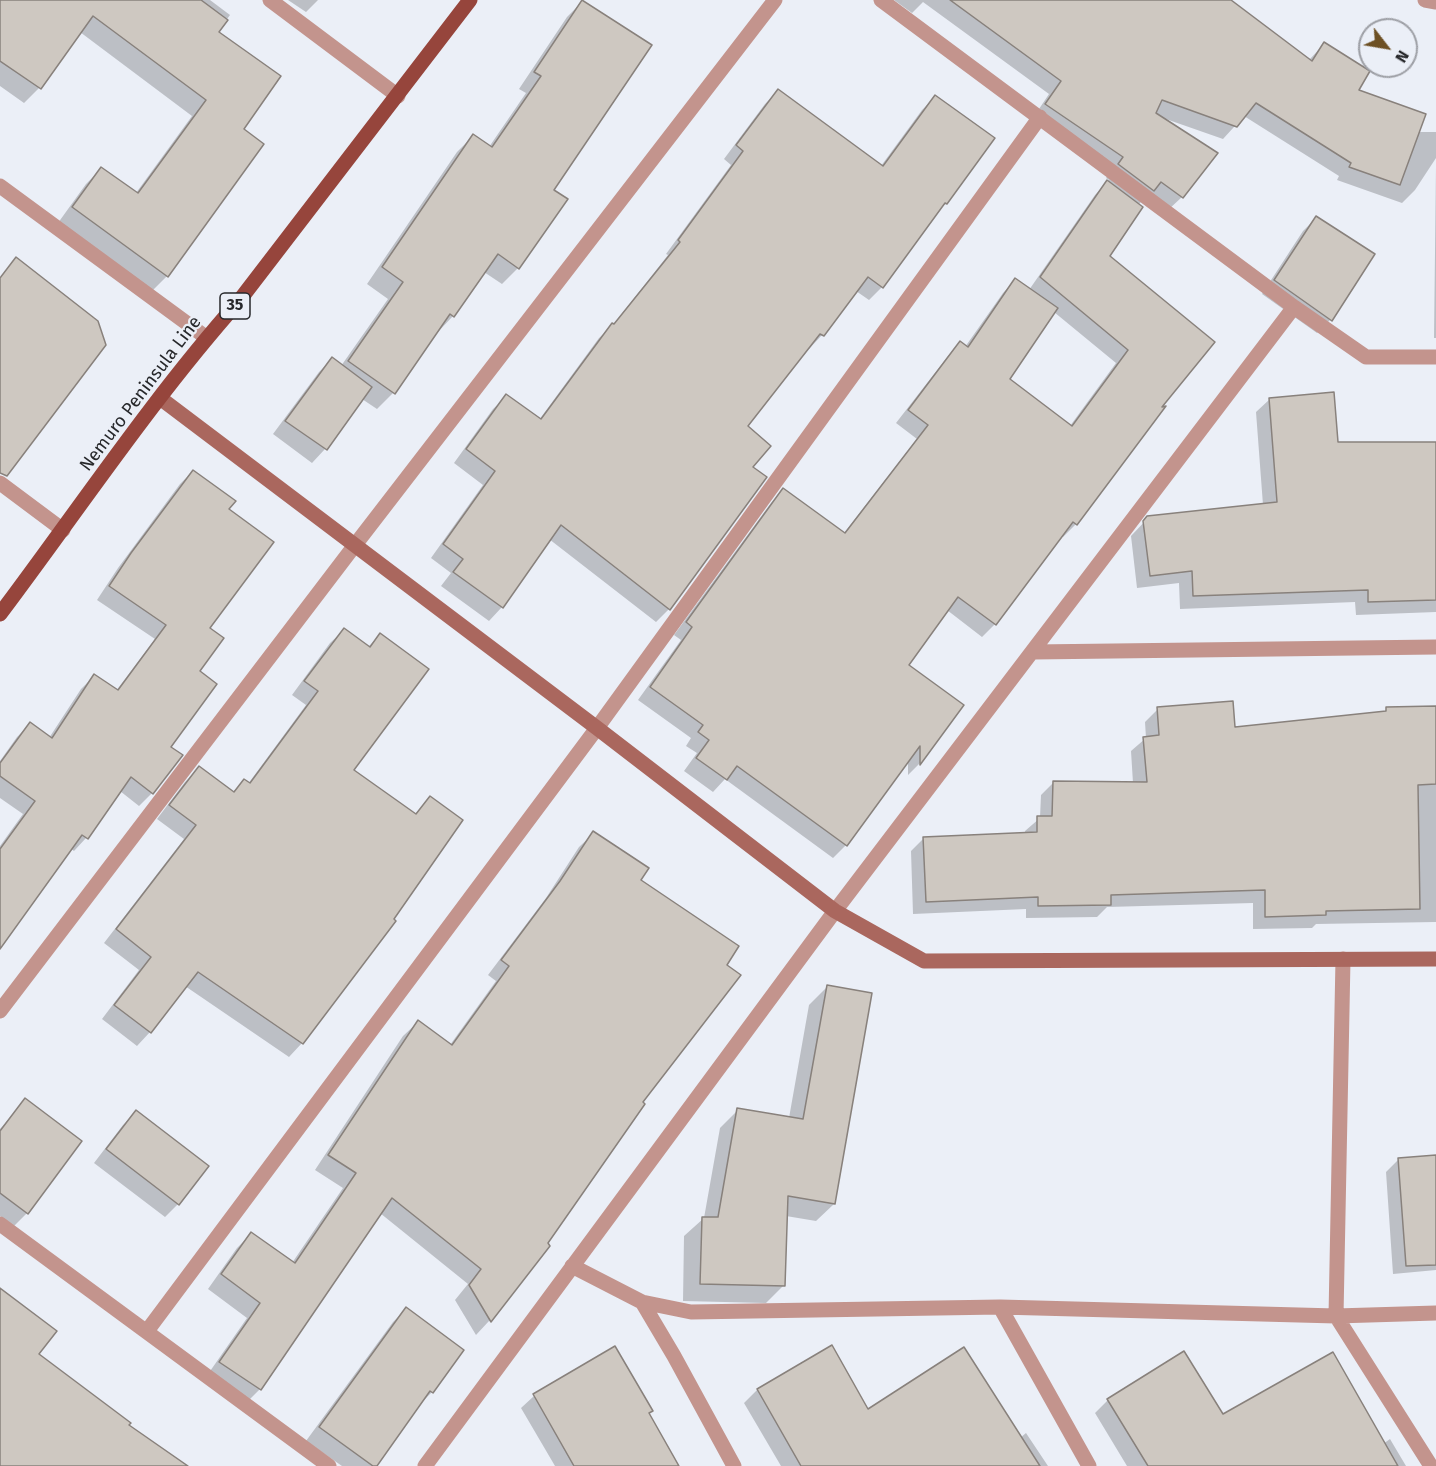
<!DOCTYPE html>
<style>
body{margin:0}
#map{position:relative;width:1436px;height:1466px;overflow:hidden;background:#ebeff7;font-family:"Fira Sans",sans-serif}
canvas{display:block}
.north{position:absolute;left:1358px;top:18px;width:60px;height:60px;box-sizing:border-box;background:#ebeff7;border:2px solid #9d9fa5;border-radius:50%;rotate:121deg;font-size:16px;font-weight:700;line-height:24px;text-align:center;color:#27282b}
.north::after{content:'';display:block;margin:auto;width:21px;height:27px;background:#6d5024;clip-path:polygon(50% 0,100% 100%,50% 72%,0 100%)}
</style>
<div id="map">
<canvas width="1436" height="1466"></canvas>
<div class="north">N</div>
</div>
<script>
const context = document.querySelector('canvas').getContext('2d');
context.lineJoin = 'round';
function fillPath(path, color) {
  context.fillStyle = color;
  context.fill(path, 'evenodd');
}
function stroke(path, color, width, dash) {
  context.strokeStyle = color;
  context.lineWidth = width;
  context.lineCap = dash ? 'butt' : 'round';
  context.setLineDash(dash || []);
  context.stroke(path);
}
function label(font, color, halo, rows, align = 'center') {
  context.font = font + ' "Fira Sans",sans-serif';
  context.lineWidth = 4.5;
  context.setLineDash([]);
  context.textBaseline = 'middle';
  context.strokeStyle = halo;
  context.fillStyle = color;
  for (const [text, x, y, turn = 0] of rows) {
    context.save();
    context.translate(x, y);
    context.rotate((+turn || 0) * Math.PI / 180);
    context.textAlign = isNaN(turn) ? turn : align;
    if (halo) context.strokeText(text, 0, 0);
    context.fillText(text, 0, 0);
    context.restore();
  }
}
fillPath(new Path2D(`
 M0,0H210L230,15L217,33L242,130L167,276L152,291L58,223L86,184L101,169L136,193L192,116L80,32L39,88L24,103L0,86Z
 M288,0H318L306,12Z
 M894,0H1228L1309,60L1324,44L1356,90L1418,132H1436V158L1415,190L1402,203L1337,180L1339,176L1244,116L1223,139L1163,118L1215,153L1182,197L1168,210L1148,195L1138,205L1108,256L1159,408L1076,524L1063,537L1061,535L995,624L982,637L947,610L907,665L962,705L919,764L908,775V760L846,845L833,858L725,779L713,792L684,771L697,753L686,746L691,738L638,700L681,640L674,635L771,503L783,490L844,533L917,439L896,423L948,356L960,343L965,347L1003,293L1015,280L1029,290L1095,195L1109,180L1106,178L1111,171L1033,118L1049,94L923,2L912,13ZM1054,312L1116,363L1070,426L1007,379Z
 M583,1L552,190L518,268L502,284L484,272L453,316L437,333L393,393L377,409L362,399L325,449L312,463L273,434L319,372L332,359L341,366L388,299L367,284L457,152L473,136L489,147L526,93L519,89L567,17Z
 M778,91L881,166L922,110L935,97L946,203L934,215L882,287L869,300L856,291L822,335L809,349L808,347L746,426L751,467L669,609L656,622L549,539L502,607L489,621L441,586L451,573L431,558L483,485L454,463L493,409L507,396L539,420L599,338L613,325L668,255L666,254L731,165L724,159L765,104Z
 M1436,166V338H1434Z
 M1316,218L1373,255L1330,320L1317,333L1262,294L1303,231Z
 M1270,399L1337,443L1436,444V612L1356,615L1355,602L1180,609L1179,583L1137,588L1131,536L1148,518L1263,505L1256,412Z
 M193,471L227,510L208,628L198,671L152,793L139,806L120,791L86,838L74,851L70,848L0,946V846L23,814L0,798V761L17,737L30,724L49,738L81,689L94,676L116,691L155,639L97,600L118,568L180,484Z
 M344,630L368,647L380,635L352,770L414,815L430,798L391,919L394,921L302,1043L289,1057L185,986L150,1032L137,1046L102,1019L139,970L104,943L184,839L157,819L185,782L199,768L232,793L244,781L248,784L306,705L292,695L330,643Z
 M1436,708V922L1316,924L1312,928L1253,929V903L1107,907L1097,917L1026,918V909L913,914L911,851L924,838L1025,834V831L1040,818L1041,795L1054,782L1133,783L1131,751L1146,738L1145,722L1158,709L1234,729L1383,713L1387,709Z
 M594,833L639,880L640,1102L546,1244L548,1246L489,1321L476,1335L455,1300L468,1284L380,1213L260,1389L245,1404L206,1377L247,1318L208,1289L237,1248L251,1234L292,1263L343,1188L315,1170L403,1036L418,1022L450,1045L496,981L488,975L546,898L579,847Z
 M827,987L834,1204L816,1221L786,1216L784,1285L766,1303L683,1301L684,1236L704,1218L720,1128L738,1110L789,1118L809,1005Z
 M25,1100L27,1213L14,1226L0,1216V1129Z
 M136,1112L178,1204L165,1217L94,1163L123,1125Z
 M1436,1156V1270L1393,1274L1386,1172L1399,1159Z
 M406,1309L432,1392L418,1406L375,1466H342L306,1441L393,1322Z
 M831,1347L868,1411L1020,1438L1026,1433L1048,1466H781L744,1403L757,1390Z
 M615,1348L648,1414L677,1466H555L521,1408L534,1396Z
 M1108,1400L1222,1416L1383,1444L1390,1439L1406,1466H1127L1095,1413Z`), '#0003');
const building = new Path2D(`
 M0,0H201L228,20L219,32L281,76L244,129L264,144L168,277L72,207L101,167L138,193L206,100L93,16L41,89L0,61Z
 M582,0L652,45L554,190L568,199L519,269L498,254L454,317L450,314L395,394L348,361L403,282L382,267L473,134L492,147L541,76L534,72Z
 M950,0H1231L1312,61L1324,42L1370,71L1359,90L1426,114L1400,185L1349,167L1351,163L1256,103L1237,127L1162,100L1156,113L1218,153L1183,198L1161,182L1154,191L1118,164L1123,157L1045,104L1061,81Z
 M778,89L883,166L935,95L995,138L947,204L945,203L883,288L868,277L824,336L820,334L748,426L771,446L753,467L767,477L670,610L561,525L503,608L453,572L463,559L443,544L495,471L466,449L506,394L541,419L612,323L614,324L680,242L678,240L743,151L736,145Z
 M1107,180L1143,207L1110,256L1215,342L1162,407L1166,406L1077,525L1073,522L996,625L958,597L909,665L964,705L920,765V746L847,846L737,766L727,780L696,758L709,740L698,732L703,725L650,687L692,627L686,622L783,488L845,533L928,425L908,410L960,341L968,347L1015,278L1058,308L1010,379L1072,426L1128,350L1040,277Z
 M1316,216L1375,254L1332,321L1274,280Z
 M16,257L98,321L106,345L7,476L0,473V278Z
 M332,357L372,387L327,450L285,421Z
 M1334,392L1338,442H1436V600L1368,602V590L1193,596L1192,571L1150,576L1143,521L1147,516L1277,502L1269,398Z
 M193,470L236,501L229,509L274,542L210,628L224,638L200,671L217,684L171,747L183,755L153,794L131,777L88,839L82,835L0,949V849L35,801L0,776V763L30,722L52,738L94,674L118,690L166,625L109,586L131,553Z
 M344,628L370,647L380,633L429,669L354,770L416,814L430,796L463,820L394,919L396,921L303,1044L198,972L151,1033L114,1005L151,957L116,929L196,825L169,805L199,766L234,792L244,779L250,783L318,691L304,681Z
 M1233,701L1235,727L1386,711V707L1436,706V784L1418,785L1420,909L1326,911V915L1265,917V890L1111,895V905L1038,906V897L926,902L923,837L1037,832V816H1052L1053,781L1147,782L1143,737L1159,735L1157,707Z
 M593,831L649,868L641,880L739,946L727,965L741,975L643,1102L645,1104L548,1243L550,1246L491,1322L469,1285L481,1269L392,1198L261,1390L219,1362L260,1303L221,1274L251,1232L295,1263L356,1173L328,1155L418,1020L452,1045L509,966L501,960L560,881Z
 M827,985L872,993L835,1204L788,1196L785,1286L700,1284L702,1217H718L737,1108L803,1119Z
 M25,1098L82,1141L28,1214L0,1193V1131Z
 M136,1110L209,1166L179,1205L106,1149Z
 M1436,1155V1265L1406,1266L1398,1158Z
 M0,1288L57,1331L39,1354L131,1423L129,1425L188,1466H0Z
 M406,1307L464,1350L433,1393L430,1391L377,1466H373L319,1427Z
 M832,1345L868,1409L964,1347L1040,1466H801L757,1389Z
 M615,1346L653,1411L649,1413L679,1466H574L533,1394Z
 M1184,1351L1223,1414L1333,1352L1398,1466H1148L1107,1399Z`);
fillPath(building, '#cec8c1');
stroke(building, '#88817c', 1.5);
stroke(new Path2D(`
 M270,0L398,96
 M881,0L1294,307L1366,357H1436
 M1425,0L1436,2
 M0,186L207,338
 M0,483L63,530
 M1033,652L1436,647
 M1343,959L1336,1316L1431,1466
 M0,1011L355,545L775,0
 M0,1224L329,1466
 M572,1266L642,1302L691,1312L1000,1307L1336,1316L1436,1313
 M642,1302L674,1356L734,1466
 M1000,1307L1089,1466
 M147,1331L597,728L1040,117
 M425,1466L835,911L1294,307`), '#c3948d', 15);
stroke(new Path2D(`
 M160,398L597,728L835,911L924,961L1436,959`), '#aa675e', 15);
stroke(new Path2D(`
 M0,614C79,509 152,399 239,301L470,0`), '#96453c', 15);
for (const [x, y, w] of [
 [235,306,30]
]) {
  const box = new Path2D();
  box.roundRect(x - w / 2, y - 13, w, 26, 4.5);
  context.fillStyle = '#ebeff7';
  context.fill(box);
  stroke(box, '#27282b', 1.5);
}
label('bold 16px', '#27282b', null, [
 ["35",235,306]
]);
label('18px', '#27282b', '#ebeff7', [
 ["Nemuro Peninsula Line",141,394,-53]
]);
</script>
